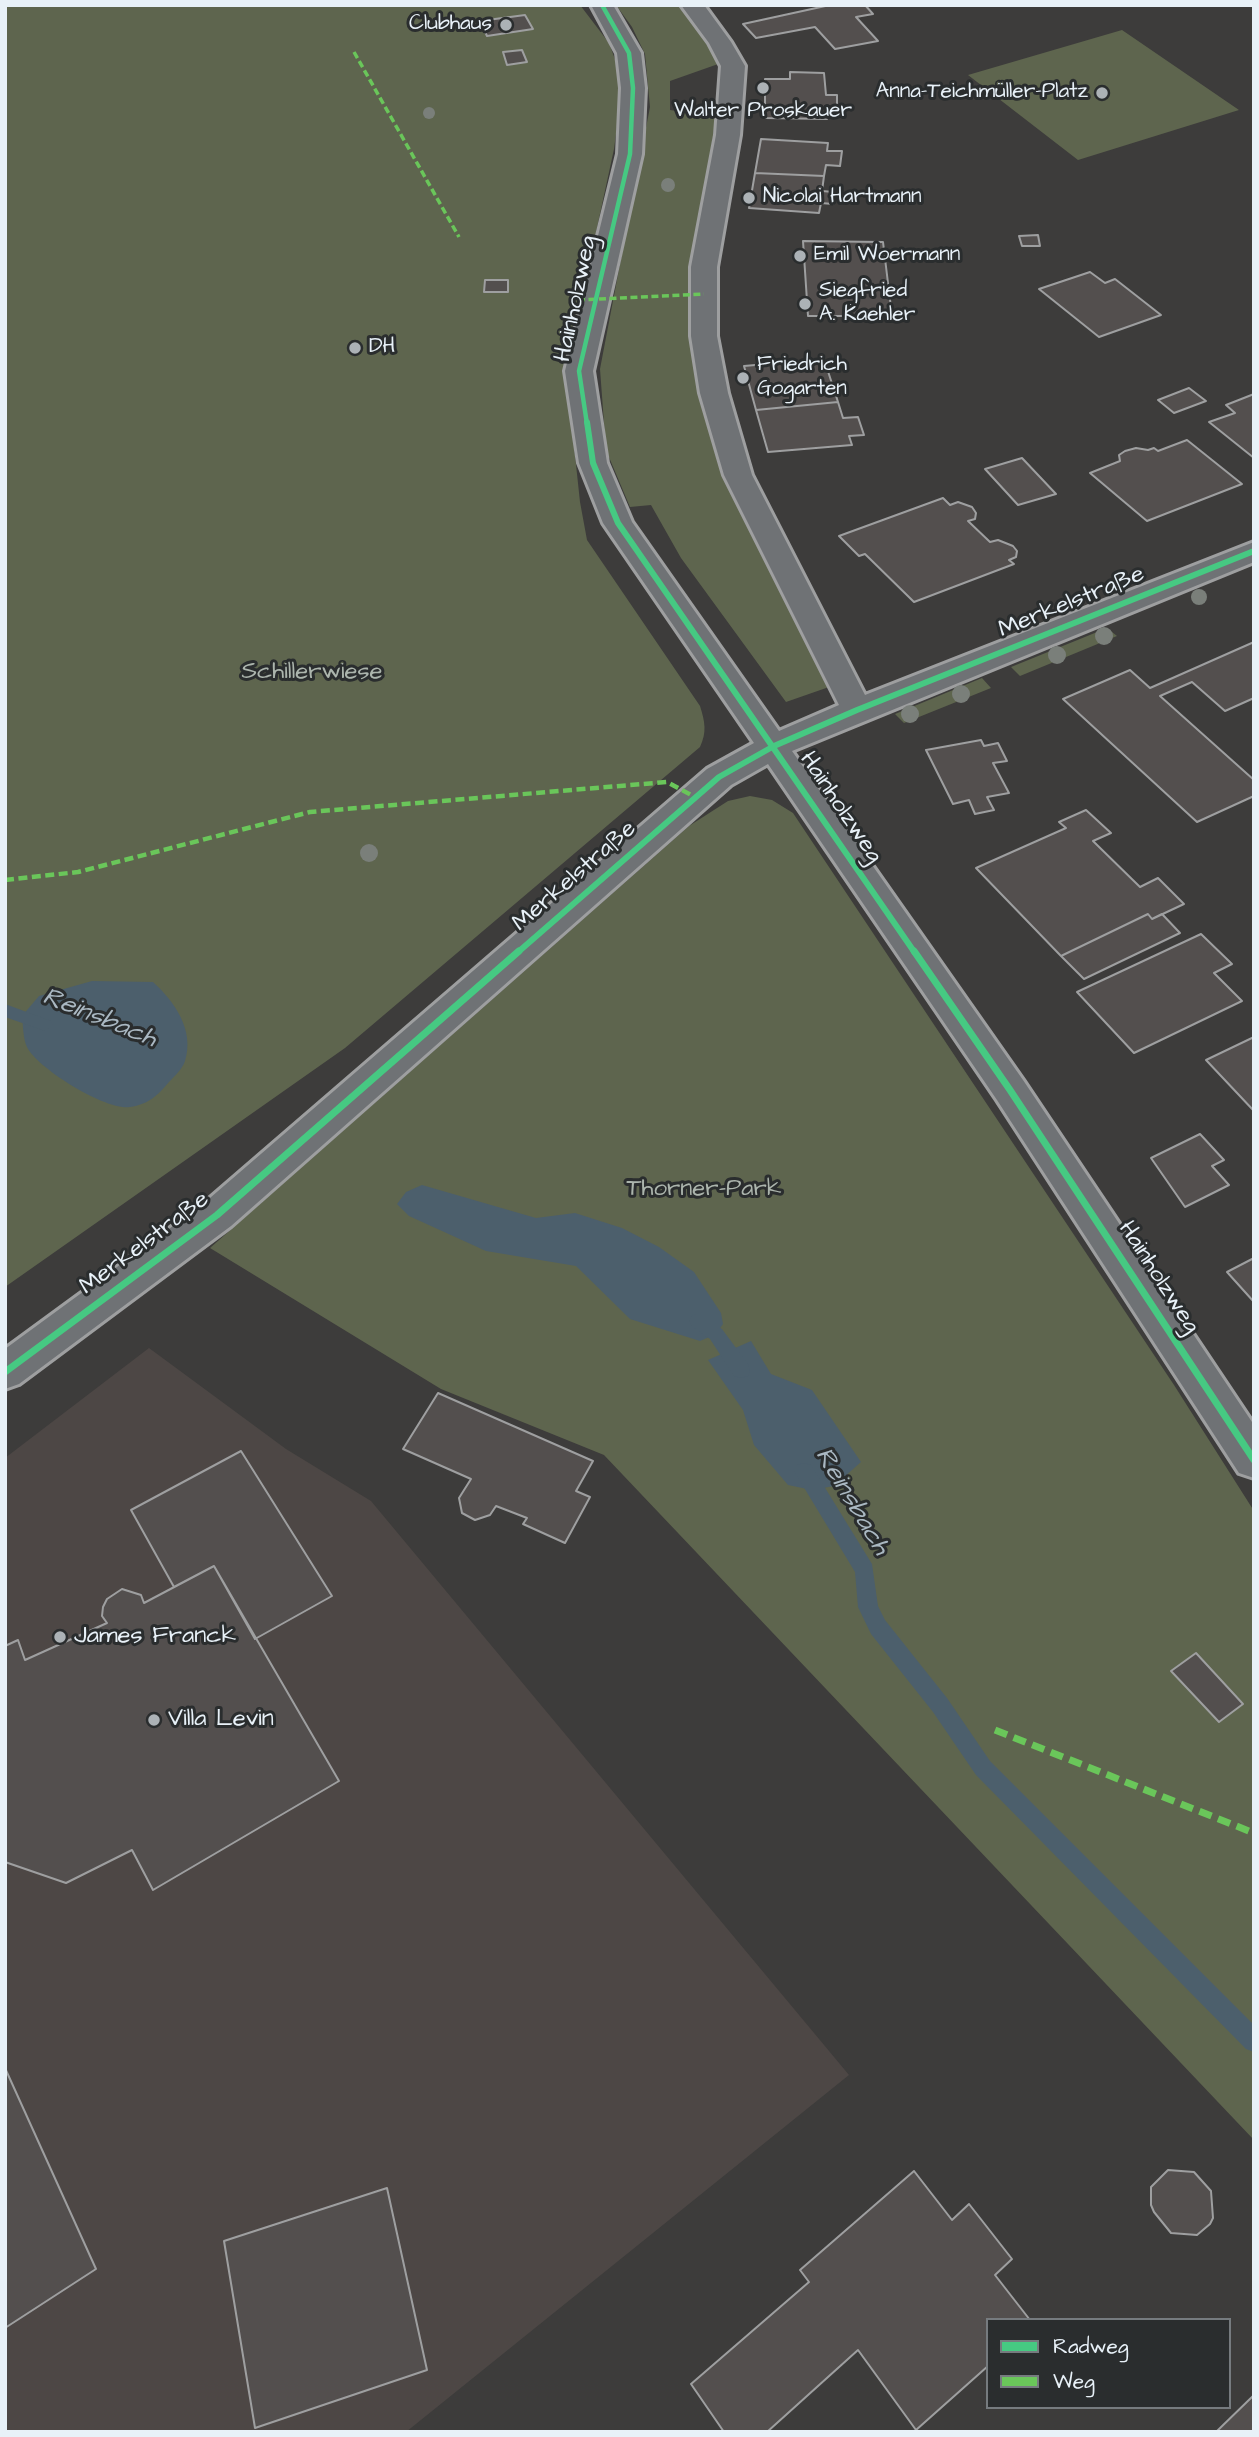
<!DOCTYPE html>
<meta charset="utf-8">
<style>
body{margin:0}
#map{position:relative;width:1259px;height:2437px;overflow:hidden;background:#3d3c3b;font-family:"Architects Daughter",sans-serif}
canvas{display:block}
.frame{position:absolute;inset:0;border:7px solid #e8f1f8;pointer-events:none}
.legend{position:absolute;left:986px;top:2318px;width:245px;height:91px;box-sizing:border-box;background:#2a2d2e;border:2px solid #767b7f;margin:0;padding:9px 12px;list-style:none;font-size:21px;color:#e8f1f8}
.legend li{display:flex;align-items:center;gap:14px;height:35px}
.legend b{width:35px;border:2px solid #767b7f}
</style>
<div id="map">
<canvas width="1259" height="2437"></canvas>
<div class="frame"></div>
<ul class="legend">
<li><b style="height:9px;background:#46c982"></b>Radweg</li>
<li><b style="height:9px;background:#6ac65a"></b>Weg</li>
</ul>
</div>
<script>
const context = document.querySelector('canvas').getContext('2d');
context.lineJoin = 'round';
function fillPath(path, color) {
  context.fillStyle = color;
  context.fill(path, 'evenodd');
}
function stroke(path, color, width, dash) {
  context.strokeStyle = color;
  context.lineWidth = width;
  context.lineCap = dash ? 'butt' : 'round';
  context.setLineDash(dash || []);
  context.stroke(path);
}
function label(font, color, halo, rows, align = 'center') {
  context.font = font + ' "Architects Daughter",sans-serif';
  context.lineWidth = 6;
  context.setLineDash([]);
  context.textBaseline = 'middle';
  context.strokeStyle = halo;
  context.fillStyle = color;
  for (const [text, x, y, turn = 0] of rows) {
    context.save();
    context.translate(x, y);
    context.rotate((+turn || 0) * Math.PI / 180);
    context.textAlign = isNaN(turn) ? turn : align;
    if (halo) context.strokeText(text, 0, 0);
    context.fillText(text, 0, 0);
    context.restore();
  }
}
fillPath(new Path2D(`
 M149,1348L286,1449L371,1501L849,2075L406,2432H7L5,2429V1458Z`), '#4d4745');
fillPath(new Path2D(`
 M5,5H580L609,43L623,81L614,149L566,371L580,502L587,540L700,706C705,722 707,732 700,747L345,1048L5,1287Z
 M616,5H683L710,41L721,63L670,81V110L716,117L694,262L692,338L726,479L829,687L786,702L681,558L651,505L630,507L606,450L600,369L650,107L645,54L632,27Z
 M1122,30L1239,110L1078,160L968,75Z
 M1107,628L1117,636L1020,676L1011,667Z
 M982,678L991,688L904,723L895,714Z
 M750,796L772,800L793,813L1174,1385L1254,1511V2140L604,1455L441,1389L210,1248L689,826L728,801Z`), '#5e654e');
fillPath(new Path2D(`
 M92,981L153,982C174,1001 195,1030 185,1061C183,1068 174,1077 169,1082C157,1096 149,1104 130,1107C106,1111 37,1068 27,1047C23,1039 23,1024 22,1016L39,996Z
 M422,1185L536,1218L575,1213L622,1228L659,1247L694,1272L721,1313L723,1324L716,1334L700,1341L630,1319L576,1266L486,1251L409,1216L397,1204L406,1192Z
 M751,1341L771,1374L812,1390L861,1462L834,1486L812,1490L788,1485L754,1445L743,1410L708,1360Z`), '#4c5f6c');
fillPath(new Path2D(`
 M5,1004L51,1021L53,1025L45,1031L5,1017Z
 M698,1313L722,1329L748,1364L750,1370L748,1376L741,1378L734,1376L710,1339L692,1326L689,1321L692,1316Z
 M804,1463L811,1465L872,1564L878,1606L885,1620L947,1698L990,1761L1254,2025V2052L1246,2049L976,1775L933,1712L871,1634L858,1607L855,1572L794,1471L797,1465Z`), '#4c5f6c');
const building = new Path2D(`
 M830,5H865L873,14L856,17L878,41L835,49L815,27L756,38L743,24Z
 M525,15L533,29L487,36L480,21Z
 M522,50L527,62L507,65L503,52Z
 M790,72L824,73L826,95H837V107H826L827,119L765,118V79H790Z
 M761,139L828,143L827,151H842L840,166L826,165L824,176L755,173Z
 M755,173L824,176L822,191L834,192L833,204L821,203L819,213L749,208Z
 M1038,235L1040,246H1022L1019,236Z
 M803,241L883,242L892,316H808Z
 M1090,272L1105,283L1115,279L1161,315L1099,337L1039,289Z
 M485,280H508V292H484Z
 M824,359L838,402L756,410L744,366Z
 M1189,388L1206,401L1174,413L1158,400Z
 M1254,394V458L1209,422L1235,413L1226,405Z
 M838,402L843,418L858,417L864,435L849,436L852,445L768,452L756,410Z
 M1187,440L1242,484L1147,521L1090,473L1120,461L1119,455L1125,451L1136,448L1148,450L1154,448L1158,451Z
 M1022,458L1056,494L1018,505L985,469Z
 M943,498L950,505L958,502L972,507L976,513L975,519L968,521L990,542L998,540L1013,546L1017,551L1016,557L1009,560L1014,564L914,602L865,554L859,556L839,536Z
 M1254,642V698L1225,711L1192,682L1160,696L1254,780V796L1197,822L1063,699L1130,670L1150,688Z
 M981,740L984,746L998,743L1007,761L993,763L1009,793L987,797L994,810L975,814L969,800L953,804L926,750Z
 M1086,810L1111,833L1093,841L1140,887L1158,878L1184,904L1152,919L1148,914L1061,956L976,868L1066,828L1059,822Z
 M1148,914L1152,919L1162,914L1180,933L1084,979L1061,956Z
 M1201,934L1232,964L1214,973L1242,1001L1134,1053L1077,992Z
 M1254,1037V1111L1206,1060Z
 M1200,1134L1224,1160L1212,1166L1229,1185L1185,1207L1151,1158Z
 M1254,1258V1302L1227,1272Z
 M438,1393L593,1461L576,1491L590,1497L565,1543L523,1524L527,1518L496,1506L490,1515L475,1520L462,1513L459,1498L471,1479L403,1449Z
 M241,1451L332,1596L255,1639L214,1566L174,1587L131,1510Z
 M214,1566L339,1781L153,1890L132,1850L66,1883L5,1862V1646L18,1640L25,1660L107,1623L102,1616L103,1607L107,1599L122,1589L141,1595L144,1603Z
 M1196,1653L1243,1704L1219,1722L1171,1671Z
 M5,2068L96,2269L5,2328Z
 M1168,2170L1194,2172L1211,2191L1213,2218L1210,2224L1197,2235L1171,2233L1154,2212L1151,2205V2187Z
 M914,2171L952,2220L969,2204L1012,2259L995,2275L1030,2320H988V2366L916,2430L858,2350L767,2432H724L691,2384L809,2282L800,2270Z
 M387,2188L427,2370L255,2428L224,2241Z
 M1254,2395V2432H1216Z`);
fillPath(building, '#534f4e');
stroke(building, '#9e9fa0', 2);
const minor = new Path2D(`
 M591,5H613L641,53L645,88L642,154L593,371L607,463L632,522L779,731L839,705L724,475L700,393L691,336V267L716,135L721,66L709,43L681,5H704L731,42L745,66L740,135L717,267V336L728,393L752,475L865,695L1254,542V562L792,751L1023,1080L1254,1425V1478L1239,1473L997,1100L768,764L731,785L231,1226L19,1384L5,1389V1349L203,1204L707,769L754,743L603,523L579,463L565,371L618,154L621,88L617,53Z`);
stroke(minor, '#9e9fa0', 6);
fillPath(minor, '#6f7275');
stroke(new Path2D(`
 M354,52L459,237
 M578,300L704,294`), '#6ac65a', 3.5, [7, 3.5]);
stroke(new Path2D(`
 M5,880L78,872L310,812L667,782L695,797`), '#6ac65a', 4.5, [9, 4.5]);
stroke(new Path2D(`
 M995,1730L1254,1833`), '#6ac65a', 7, [13, 7]);
stroke(new Path2D(`
 M587,424L579,371L630,154L633,88L629,53L602,5`), '#46c982', 4.5);
stroke(new Path2D(`
 M587,422L593,463L618,523L915,953
 M517,953L719,777L774,746L857,710L1254,551`), '#46c982', 6);
stroke(new Path2D(`
 M914,951L1010,1090L1254,1460
 M5,1372L217,1215L519,951`), '#46c982', 7);
context.fillStyle = '#7a7f7a';
for (const [x, y, r] of [
 [429,113,6],
 [668,185,7],
 [1199,597,8],
 [1104,636,9],
 [1057,655,9],
 [961,694,9],
 [910,714,9],
 [369,853,9]
]) {
  context.beginPath();
  context.arc(x, y, r, 0, 2 * Math.PI);
  context.fill();
}
for (const [x, y, r, color] of [
 [506,25,7,"#acb2b6"],
 [763,88,7,"#acb2b6"],
 [1102,93,7,"#acb2b6"],
 [749,198,7,"#acb2b6"],
 [800,256,7,"#acb2b6"],
 [805,304,7,"#acb2b6"],
 [355,348,7,"#acb2b6"],
 [743,378,7,"#acb2b6"],
 [60,1637,7,"#acb2b6"],
 [154,1720,7,"#acb2b6"]
]) {
  const dot = new Path2D();
  dot.arc(x, y, r, 0, 2 * Math.PI);
  context.fillStyle = color;
  context.fill(dot);
  stroke(dot, '#2a2d2e', 2.5);
}
label('21px', '#e8f1f8', '#2a2d2e', [
 ["Clubhaus",492,25,"right"],
 ["Anna-Teichmüller-Platz",1088,93,"right"],
 ["Walter Proskauer",763,112,"center"],
 ["Nicolai Hartmann",763,198],
 ["Emil Woermann",814,256],
 ["Siegfried",819,292],
 ["A. Kaehler",819,316],
 ["DH",369,348],
 ["Friedrich",757,366],
 ["Gogarten",757,390]
], 'left');
label('24px', '#e8f1f8', '#2a2d2e', [
 ["Hainholzweg",577,299,-78],
 ["Merkelstraße",1072,603,-22],
 ["Hainholzweg",840,808,56],
 ["Merkelstraße",575,877,-41],
 ["Merkelstraße",145,1244,-37],
 ["Hainholzweg",1158,1278,57]
]);
label('24px', '#acb5ad', '#2a2d2e', [
 ["Schillerwiese",312,673],
 ["Thorner-Park",704,1190]
]);
label('24px', '#e8f1f8', '#2a2d2e', [
 ["James Franck",74,1637],
 ["Villa Levin",168,1720]
], 'left');
label('italic 26px', '#aab8c2', '#2a2d2e', [
 ["Reinsbach",99,1019,22],
 ["Reinsbach",851,1502,59]
]);
</script>
